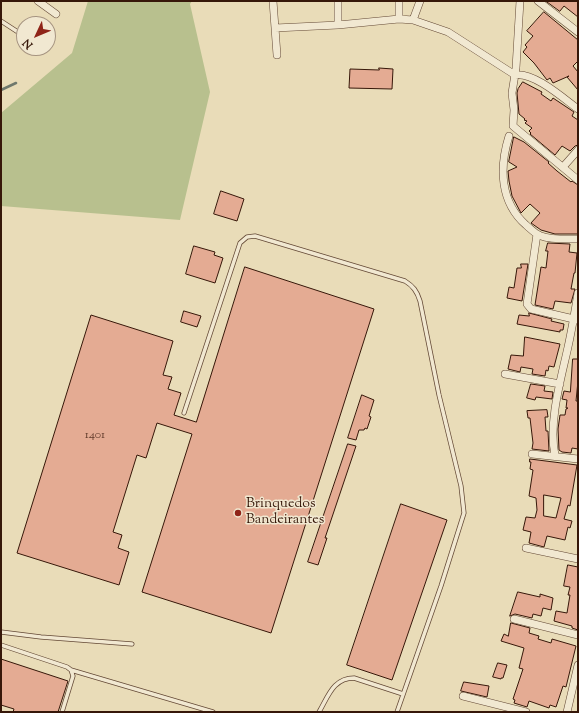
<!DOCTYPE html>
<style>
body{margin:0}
#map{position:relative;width:579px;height:713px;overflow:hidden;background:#e9dcb8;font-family:"Sorts Mill Goudy",serif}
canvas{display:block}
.frame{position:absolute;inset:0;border:2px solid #361709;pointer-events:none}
.north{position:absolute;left:16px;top:16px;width:40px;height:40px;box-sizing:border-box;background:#f1e8d1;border:1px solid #a69481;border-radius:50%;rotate:226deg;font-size:11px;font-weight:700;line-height:16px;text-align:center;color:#361709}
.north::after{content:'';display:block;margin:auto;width:14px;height:18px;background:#8f2418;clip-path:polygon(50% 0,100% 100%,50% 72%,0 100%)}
</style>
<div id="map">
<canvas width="579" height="713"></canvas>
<div class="frame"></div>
<div class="north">N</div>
</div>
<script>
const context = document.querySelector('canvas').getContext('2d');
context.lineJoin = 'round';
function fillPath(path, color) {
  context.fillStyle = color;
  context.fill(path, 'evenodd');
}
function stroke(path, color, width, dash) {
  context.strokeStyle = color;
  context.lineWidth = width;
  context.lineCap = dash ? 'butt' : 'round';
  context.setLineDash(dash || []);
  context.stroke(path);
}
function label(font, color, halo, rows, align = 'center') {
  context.font = font + ' "Sorts Mill Goudy",serif';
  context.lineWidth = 3;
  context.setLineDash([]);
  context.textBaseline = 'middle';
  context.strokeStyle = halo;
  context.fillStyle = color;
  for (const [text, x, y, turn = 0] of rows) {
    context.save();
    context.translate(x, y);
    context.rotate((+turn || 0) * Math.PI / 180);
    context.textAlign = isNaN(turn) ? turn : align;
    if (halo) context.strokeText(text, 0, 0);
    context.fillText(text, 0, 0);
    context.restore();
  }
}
fillPath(new Path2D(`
 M88,1H192L190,4L210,92L180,220L1,206V113L72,53Z`), '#b8c08e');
stroke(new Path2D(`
 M1,90L16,83`), '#70796d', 2.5);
const building = new Path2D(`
 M546,1H578V17L564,6L560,11Z
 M544,12L578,40V61L573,66L578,72V90L567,77L569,76L553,83L550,78L547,80L534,63L523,52L527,47L525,45L533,36L527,31Z
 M379,68L393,69L392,89L349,88L350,69L379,70Z
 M523,82L542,92L541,94L551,101L553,98L574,112L572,116L578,120V145L575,146L570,151L562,146L555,155L530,134L531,133L529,131L532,128L525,123L527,121L524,120L525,119L519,114L517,93L518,89Z
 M514,137L524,142L549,162L548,163L557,171L571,182L572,181L578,185V234H555L541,230L531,223L540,213L530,204L521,213L512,196L509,181L508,171L517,167L509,162Z
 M221,191L244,199L237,221L214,214Z
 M548,243L570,244L569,252L577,253L575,273H574L571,289H575L571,303L555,301L553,309L535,305L541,267L546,268L548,251H546Z
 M194,246L215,252L214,255L223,258L215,283L186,274Z
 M521,264H528L522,301L507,298L509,287L514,288L517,268H521Z
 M245,267L374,309L271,633L142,592L192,434L157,423L146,458L137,455L113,532L122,535L118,548L129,552L119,585L17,553L91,315L173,341L163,375L172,377L168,389L181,393L174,415L196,422Z
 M184,311L201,316L197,327L181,322Z
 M529,313L552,319L551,321L564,324L563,330H560V332L517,324L519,315L529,316Z
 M525,337L560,344L554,367L549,366L548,371L546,370L545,376L532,374L533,369L521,367L520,372L508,369L511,355L523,356Z
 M573,359H578V381L576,401H578V449L572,448L571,453L562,452L559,450L558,429L560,415H565L566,409L568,408H566L567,400L562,399L564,391L570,392Z
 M531,384L545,386L544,391L553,392L552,399L536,397L535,400L527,398Z
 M362,395L374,400L369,416L371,417L367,429L365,428L364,430H359L356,440L348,438Z
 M547,410L548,417H545L546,431H548L549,451L532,449L533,443L530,418H528L527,411Z
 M348,444L356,446L325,538H327L318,565L308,562Z
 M530,459L577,465L570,506L568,505L564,519L572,521L570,528L568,527L565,540L547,536L544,547L529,543L531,532L523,530L526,517L535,518L537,510L536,498L529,496L533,470L530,469L531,462H530ZM544,495L561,498L556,518L544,516Z
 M401,504L447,520L392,680L347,665Z
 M568,565L578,567V630L572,628V626L554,621L556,611L567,613L570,595H568L570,587L564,586Z
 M518,592L540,597V594L553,598L551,610L543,608L541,616L533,614L532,618L515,614L510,616Z
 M511,623L530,628L529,633L539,636L538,639L551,643L552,639L576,646L566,687L563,686L556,707L550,705L549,708L529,701L527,707L514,703L515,700L513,699L523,669L519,668L524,648L501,641L504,634L508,636Z
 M1,659L68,681L58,712H13L14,709L1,705Z
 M498,663L507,665L503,678H501V679L493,677Z
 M464,682L489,686L487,697L461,691Z`);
fillPath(building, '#e4ab93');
stroke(building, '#361709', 1);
const service = new Path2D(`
 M1,21L24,36
 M184,413L240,243L247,237L255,236L405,281C413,286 417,291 420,301L439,395L461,486L464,513L441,586L397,712
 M1,632L41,637L132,644
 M1,645L67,667L71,670L73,676L62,712
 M71,670L213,712
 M319,712C328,697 333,678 354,678L403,694`);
const minor = new Path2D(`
 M38,1L56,14
 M273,1L277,55
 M338,1V25
 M520,1L516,68L512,93L514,110L513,126L578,180
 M538,1L578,32
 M399,19V1
 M413,20L420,1
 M275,28L338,25L399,19L413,20L448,32L515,75
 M515,75C534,72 563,98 578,109
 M509,136C499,168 500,202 526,225C531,229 535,234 541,236C552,240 566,239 578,239
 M563,167L578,150
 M537,234L527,304L531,309L578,320
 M505,374L560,384
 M532,454L578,459
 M555,455C548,423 561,379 568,347C572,329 575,311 578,293
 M526,548L578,559
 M514,619L578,635
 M463,696L526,712
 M567,712L578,665`);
stroke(service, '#634835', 5);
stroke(minor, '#634835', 8);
stroke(service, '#f1e8d1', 3.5);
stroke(minor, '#f1e8d1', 7);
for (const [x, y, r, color] of [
 [238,513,4,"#8f2418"]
]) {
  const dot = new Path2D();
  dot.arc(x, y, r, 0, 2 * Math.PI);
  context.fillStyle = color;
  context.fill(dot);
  stroke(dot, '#f1e8d1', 1.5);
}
label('12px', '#623c2c', null, [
 ["1401",95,436]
]);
label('14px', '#361709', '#f1e8d1', [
 ["Brinquedos",246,505],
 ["Bandeirantes",246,521]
], 'left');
</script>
